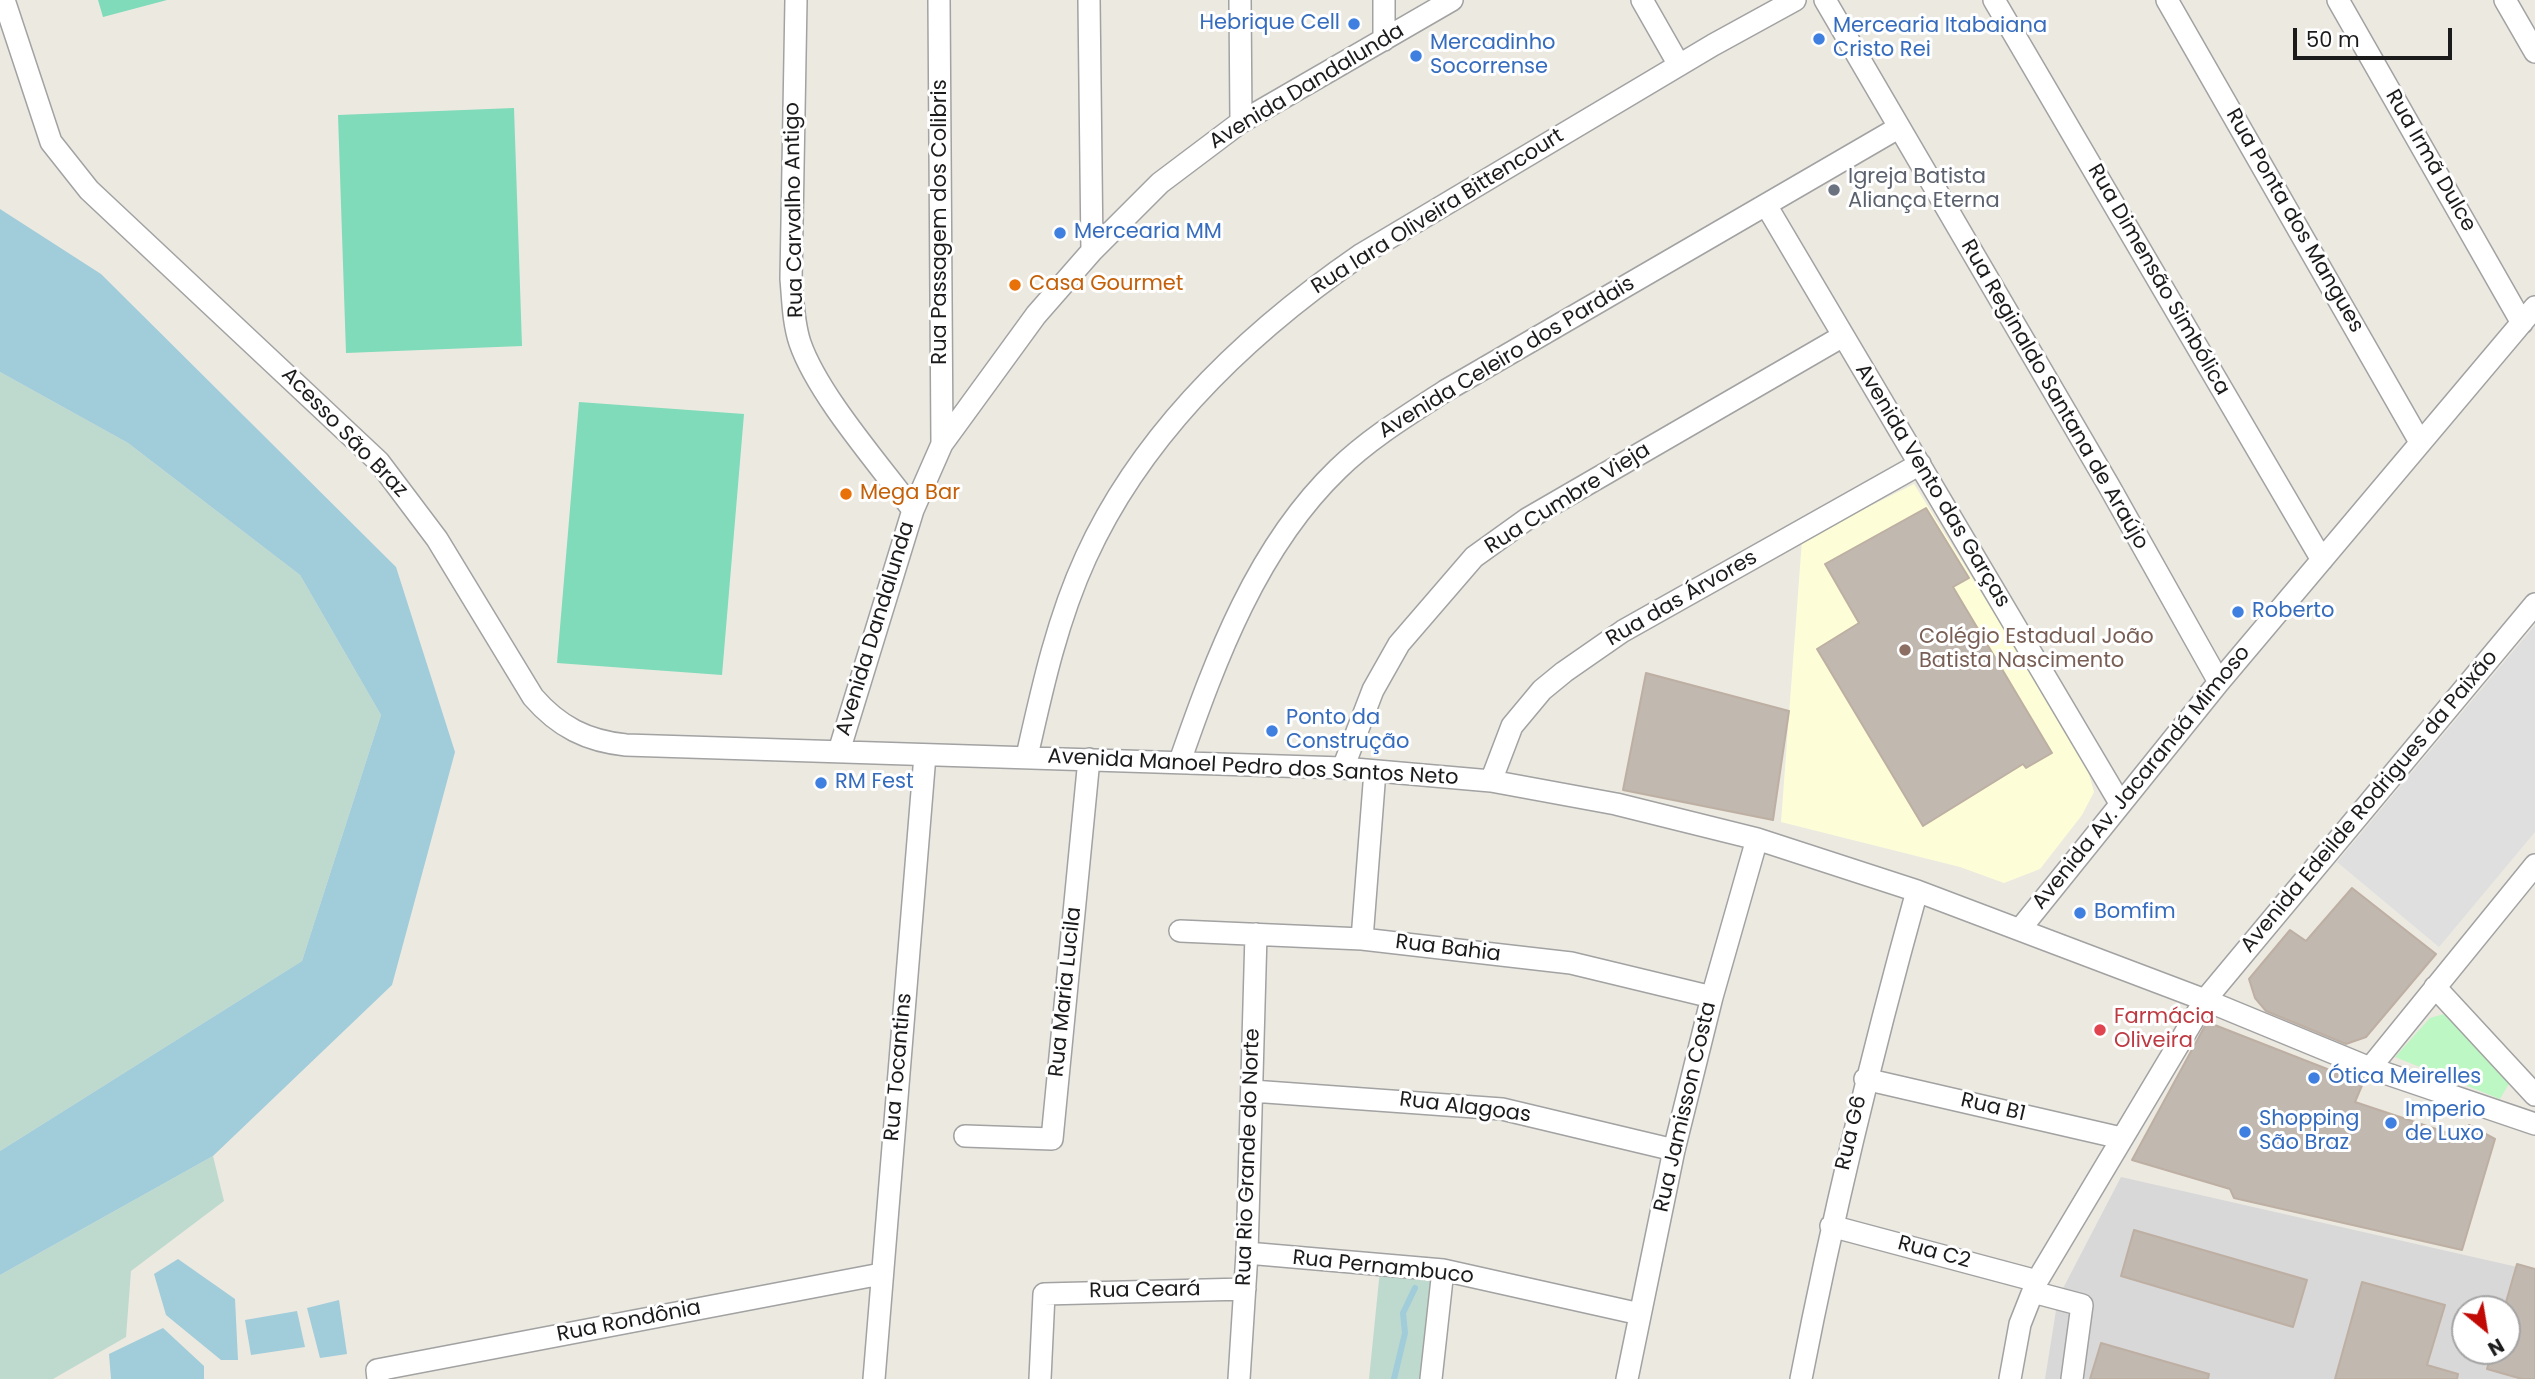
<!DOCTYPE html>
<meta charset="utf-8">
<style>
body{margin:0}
#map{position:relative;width:2535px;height:1379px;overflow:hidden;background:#ece9e1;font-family:Poppins,sans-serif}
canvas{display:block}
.north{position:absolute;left:2451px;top:1295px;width:70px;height:70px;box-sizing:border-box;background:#fff;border:2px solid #a4a4a4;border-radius:50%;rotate:150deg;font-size:19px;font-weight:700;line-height:28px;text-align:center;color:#1b1b1b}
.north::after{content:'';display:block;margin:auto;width:24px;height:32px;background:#c10905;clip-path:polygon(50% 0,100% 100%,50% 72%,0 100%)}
.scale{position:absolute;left:2293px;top:28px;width:159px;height:32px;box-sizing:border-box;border:4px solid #1b1b1b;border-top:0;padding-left:9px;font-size:21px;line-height:24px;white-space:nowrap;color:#1b1b1b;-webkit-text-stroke:5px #fff;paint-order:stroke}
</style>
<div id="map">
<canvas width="2535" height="1379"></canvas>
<div class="north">N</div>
<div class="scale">50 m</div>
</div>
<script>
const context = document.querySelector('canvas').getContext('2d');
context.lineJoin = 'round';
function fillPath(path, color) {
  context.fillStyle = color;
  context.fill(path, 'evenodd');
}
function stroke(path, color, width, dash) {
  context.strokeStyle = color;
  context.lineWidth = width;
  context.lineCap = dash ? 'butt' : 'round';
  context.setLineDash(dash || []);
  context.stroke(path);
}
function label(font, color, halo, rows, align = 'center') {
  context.font = font + ' Poppins,sans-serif';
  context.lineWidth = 6;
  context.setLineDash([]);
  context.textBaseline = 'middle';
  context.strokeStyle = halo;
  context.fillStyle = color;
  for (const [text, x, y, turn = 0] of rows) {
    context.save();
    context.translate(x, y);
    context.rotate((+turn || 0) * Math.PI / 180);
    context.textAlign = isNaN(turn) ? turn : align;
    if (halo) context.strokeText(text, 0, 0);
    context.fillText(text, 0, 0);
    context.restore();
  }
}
fillPath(new Path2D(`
 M2121,1177L2535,1271V1379H2045L2058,1298ZM2465,1309H2507V1351H2465Z`), '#d9d8d8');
fillPath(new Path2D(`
 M1914,484L2085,760L2094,792L2082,815L2040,869L2004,883L1960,867L1781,822L1802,540Z`), '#fdfed8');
fillPath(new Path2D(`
 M0,372L128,443L300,575L381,715L302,961L0,1151Z
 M213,1156L224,1201L131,1271L126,1337L53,1379H0V1275Z
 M1380,1270L1433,1276L1421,1379H1369Z`), '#bedace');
fillPath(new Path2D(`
 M2444,1014L2510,1082L2500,1099L2395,1057L2430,1018Z`), '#bdf7c3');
fillPath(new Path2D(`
 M98,0H167L103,17Z
 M514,108L522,346L346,353L338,115Z
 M579,402L744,414L722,675L557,663Z`), '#7fdbb9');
fillPath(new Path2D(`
 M2535,625V832L2439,947L2337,862Z`), '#dfdfdf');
fillPath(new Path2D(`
 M0,209L101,274L396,567L455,752L392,985L213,1156L0,1275V1151L302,961L381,715L300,575L128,443L0,372Z
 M178,1259L235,1299L238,1360H221L166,1315L154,1274Z
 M339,1300L347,1354L320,1358L307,1308Z
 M297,1311L305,1347L251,1355L245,1320Z
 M163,1328L204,1366V1379H111L109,1354Z`), '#a1ccda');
stroke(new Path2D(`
 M1394,1379L1405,1333L1403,1313L1415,1288`), '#a1ccda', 6);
const building = new Path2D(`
 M1926,508L1969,578L1953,587L2052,753L2026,768L2023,764L1923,826L1817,649L1859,623L1825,564Z
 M1646,673L1789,711L1773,820L1623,790Z
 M2352,888L2436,954L2366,1037L2346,1044L2266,1011L2255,998L2249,979L2290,930L2306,941Z
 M2207,1022L2363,1083L2355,1102L2466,1139L2469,1125L2495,1139L2462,1250L2234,1198L2230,1189L2132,1160Z
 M2134,1230L2307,1280L2293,1327L2121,1276Z
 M2517,1264L2535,1269V1379H2522L2487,1369L2492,1351H2507V1309H2504Z
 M2362,1282L2445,1305L2427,1365L2458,1374L2457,1379H2335Z
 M2101,1343L2209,1374L2208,1379H2090Z`);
fillPath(building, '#c1b8b0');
stroke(building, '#beafa3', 2);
const minor = new Path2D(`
 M4,0L51,142L89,190L379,462L437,539L533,697C559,727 587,741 626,745L1343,768L1491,781L1616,804L1757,839L1917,891L2205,1000L2370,1068L2535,1124
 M796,0L791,279C793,300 793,322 800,343C818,395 879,464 913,510
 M939,0L942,444
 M1089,0L1092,251
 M1240,0L1241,122
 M1384,0V40
 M1642,0L1679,65
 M1825,0L2109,486L2219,682
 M1994,0L2322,560
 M2167,0L2420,442
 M2338,0L2522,323
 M2505,0L2535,52
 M1766,205L2120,803
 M839,751L913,510L942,444L1036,315L1092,251L1160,183L1241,122L1452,0
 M1027,756C1042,689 1057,620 1086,557C1143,432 1250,331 1362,254L1713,45L1795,0
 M1180,761C1216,658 1257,547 1338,469C1370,438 1408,415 1445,391L1898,128
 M1343,768L1373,690L1399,644L1474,557L1527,519L1843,336
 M1491,781L1512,726L1542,690L1564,672L1623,631L1920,464
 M2021,928L2219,682L2535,307
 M1180,931L1362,939L1571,963L1712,997
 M1362,939L1375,771
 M2435,987L2535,1095
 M2370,1068L2535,865
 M1865,1079L2121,1138
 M1252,1091L1502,1109L1674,1150
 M965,1136L1052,1139L1089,759
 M1831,1226L2037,1281
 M1247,1253L1443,1270L1640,1314
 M2033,1292L2082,1305L2072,1379
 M378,1379L377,1370L881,1274
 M874,1379L925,755
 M1040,1379L1044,1294L1245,1289
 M1239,1379L1247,1253L1256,934
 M1431,1379L1443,1270
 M1627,1379L1674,1150L1712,997L1757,839
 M1801,1379C1833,1214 1872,1053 1917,891
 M2010,1379L2020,1324L2037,1281L2205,1000L2535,604`);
stroke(minor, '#a2a2a2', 24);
stroke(minor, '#fff', 21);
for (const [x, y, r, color] of [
 [1354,24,7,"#3f7fe0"],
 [1819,39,7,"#3f7fe0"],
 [1416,56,7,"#3f7fe0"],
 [1834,190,7,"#6b7280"],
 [1060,233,7,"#3f7fe0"],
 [1015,285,7,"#e8710a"],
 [846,494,7,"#e8710a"],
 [2238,612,7,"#3f7fe0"],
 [1905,650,7,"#8d6e63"],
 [1272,731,7,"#3f7fe0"],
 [821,783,7,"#3f7fe0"],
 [2080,913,7,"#3f7fe0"],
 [2100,1030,7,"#e0444e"],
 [2314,1078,7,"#3f7fe0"],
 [2391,1123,7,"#3f7fe0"],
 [2245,1132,7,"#3f7fe0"]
]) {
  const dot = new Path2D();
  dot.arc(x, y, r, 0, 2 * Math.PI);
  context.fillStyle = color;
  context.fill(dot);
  stroke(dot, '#fff', 2.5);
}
label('21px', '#366cbe', '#fff', [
 ["Hebrique Cell",1340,24,"right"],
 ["Mercearia Itabaiana",1833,27],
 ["Cristo Rei",1833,51],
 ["Mercadinho",1430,44],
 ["Socorrense",1430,68],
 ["Mercearia MM",1074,233],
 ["Roberto",2252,612],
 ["Ponto da",1286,719],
 ["Construção",1286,743],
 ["RM Fest",835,783],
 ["Bomfim",2094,913],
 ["Ótica Meirelles",2328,1078],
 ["Imperio",2405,1111],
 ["de Luxo",2405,1135],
 ["Shopping",2259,1120],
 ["São Braz",2259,1144]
], 'left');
label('21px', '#1b1b1b', '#fff', [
 ["Avenida Dandalunda",1307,87,-31],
 ["Rua Irmã Dulce",2430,161,60],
 ["Rua Carvalho Antigo",795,210,-91],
 ["Rua Iara Oliveira Bittencourt",1438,212,-32],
 ["Rua Ponta dos Mangues",2294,221,60],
 ["Rua Passagem dos Colibris",941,222,-90],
 ["Rua Dimensão Simbólica",2158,280,60],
 ["Avenida Celeiro dos Pardais",1507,358,-31],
 ["Rua Reginaldo Santana de Araújo",2054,395,60],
 ["Acesso São Braz",344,433,46],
 ["Avenida Vento das Garças",1932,486,59],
 ["Rua Cumbre Vieja",1568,499,-32],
 ["Rua das Árvores",1682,599,-30],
 ["Avenida Dandalunda",876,629,-73],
 ["Avenida Manoel Pedro dos Santos Neto",1253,768,3],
 ["Avenida Av. Jacarandá Mimoso",2142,778,-51],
 ["Avenida Edeilde Rodrigues da Paixão",2370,802,-50],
 ["Rua Bahia",1448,949,7],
 ["Rua Maria Lucila",1066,992,-84],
 ["Rua Tocantins",899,1067,-85],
 ["Rua Jamisson Costa",1686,1107,-77],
 ["Rua Alagoas",1465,1108,7],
 ["Rua B1",1993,1108,13],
 ["Rua G6",1852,1133,-77],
 ["Rua Rio Grande do Norte",1249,1157,-88],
 ["Rua C2",1934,1253,15],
 ["Rua Pernambuco",1383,1268,6],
 ["Rua Ceará",1145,1291,-1],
 ["Rua Rondônia",629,1322,-11]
]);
label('21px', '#5b616d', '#fff', [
 ["Igreja Batista",1848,178],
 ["Aliança Eterna",1848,202]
], 'left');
label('21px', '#c56008', '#fff', [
 ["Casa Gourmet",1029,285],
 ["Mega Bar",860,494]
], 'left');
label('21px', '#785e54', '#fff', [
 ["Colégio Estadual João",1919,638],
 ["Batista Nascimento",1919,662]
], 'left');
label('21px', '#be3a42', '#fff', [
 ["Farmácia",2114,1018],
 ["Oliveira",2114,1042]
], 'left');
</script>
